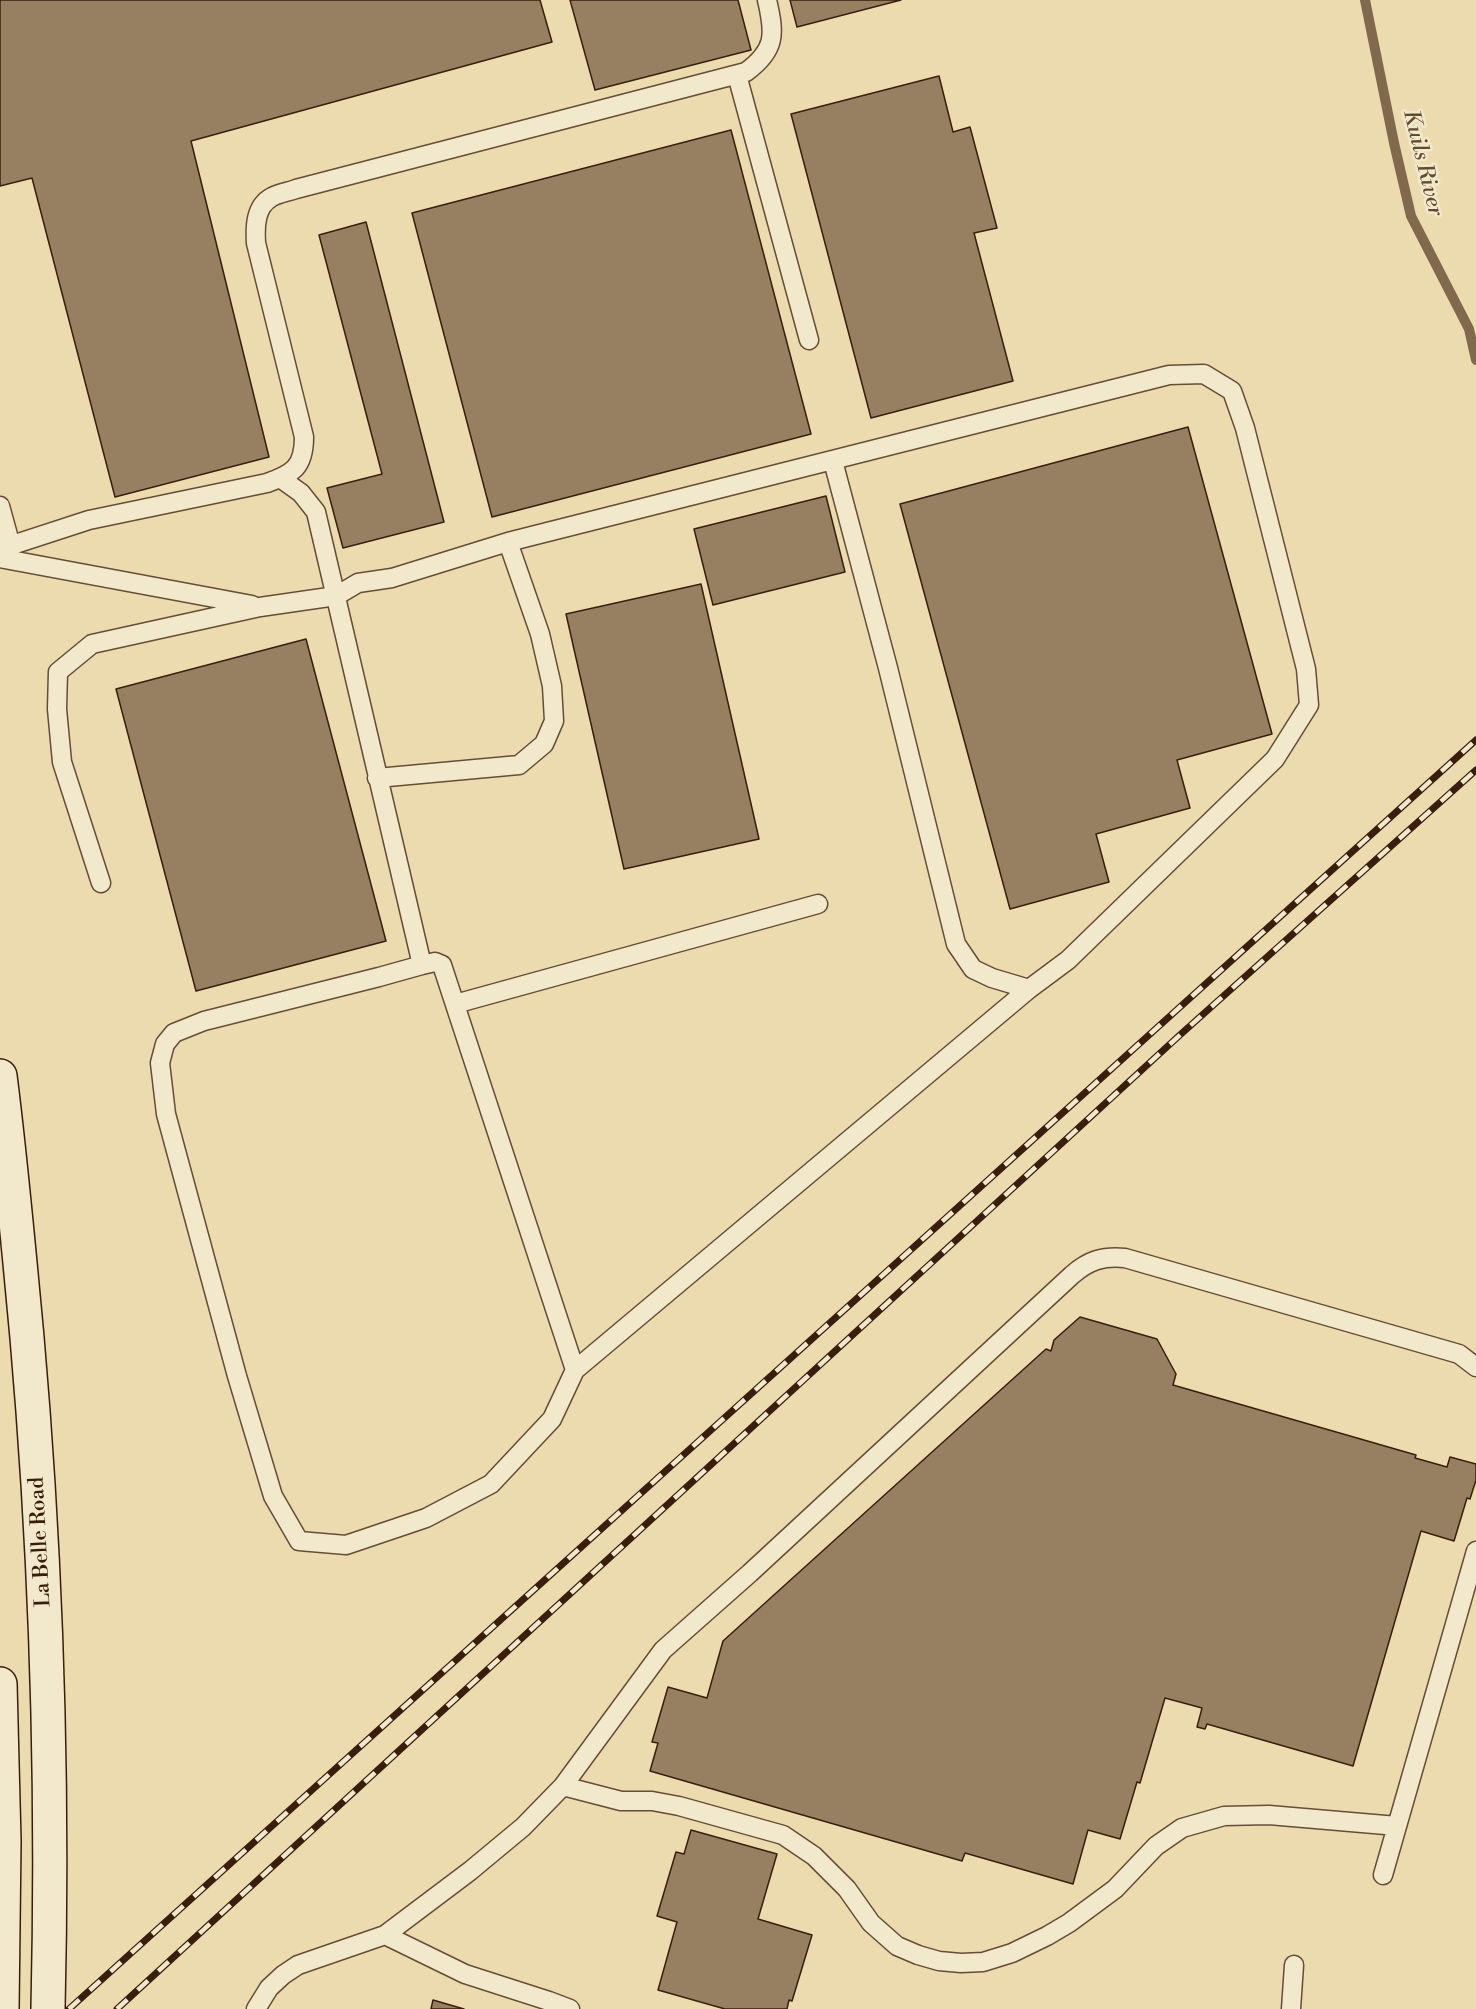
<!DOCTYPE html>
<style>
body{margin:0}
canvas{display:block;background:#ebdbaf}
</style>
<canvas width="1476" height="2009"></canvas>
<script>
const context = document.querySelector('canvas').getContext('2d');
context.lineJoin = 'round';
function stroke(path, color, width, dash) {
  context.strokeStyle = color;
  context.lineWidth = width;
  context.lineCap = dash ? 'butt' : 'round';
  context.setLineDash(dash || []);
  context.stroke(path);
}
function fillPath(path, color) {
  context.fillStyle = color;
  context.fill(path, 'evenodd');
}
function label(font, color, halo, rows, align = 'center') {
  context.font = font + ' "Libre Bodoni",serif';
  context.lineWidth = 5;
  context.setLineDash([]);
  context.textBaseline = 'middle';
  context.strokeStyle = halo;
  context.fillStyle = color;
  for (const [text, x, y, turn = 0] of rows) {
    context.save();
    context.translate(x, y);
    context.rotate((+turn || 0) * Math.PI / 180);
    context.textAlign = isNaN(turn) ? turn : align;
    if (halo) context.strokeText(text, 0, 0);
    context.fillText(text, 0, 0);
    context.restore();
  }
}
stroke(new Path2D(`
 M1365,0L1394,143L1411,216L1469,329L1476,360`), '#80694d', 10);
const building = new Path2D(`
 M0,0H540L552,42L191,141L269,457L115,497L32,178L0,186Z
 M570,0H738L751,50L595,90Z
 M790,0H901L797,27Z
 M939,76L953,132L970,127L997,228L974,233L1013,381L871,418L791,114Z
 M731,130L811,434L492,517L412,213Z
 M366,222L444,522L343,548L327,488L382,474L319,235Z
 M1188,427L1272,734L1177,760L1190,808L1096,834L1109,882L1010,909L900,504Z
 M826,496L845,572L713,605L694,529Z
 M701,584L759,839L624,869L566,614Z
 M306,639L386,941L196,991L116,689Z
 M1080,1317L1157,1339L1176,1374L1173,1385L1416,1455L1415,1458L1447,1467L1450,1457L1476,1464V1480L1470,1499L1467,1498L1454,1541L1421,1531L1353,1766L1207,1724L1205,1729L1197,1727L1202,1708L1165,1698L1140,1783L1137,1782L1120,1839L1088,1830L1073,1884L965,1853L962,1861L650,1771L658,1743L652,1742L668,1687L707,1698L723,1641L1046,1349L1051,1351L1054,1340Z
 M691,1830L777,1854L758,1919L812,1935L792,2001L789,2000L787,2009H725L658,1990L677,1922L657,1916L676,1852L684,1854Z
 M433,2000L464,2009H431Z`);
fillPath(building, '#968061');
stroke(building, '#3a1e0d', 1.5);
const service = new Path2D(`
 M737,75L809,340
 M280,478L301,493L316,512L422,965
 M0,506L11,546
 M0,549L89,520L267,483C293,474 304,467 304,437L256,243C255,227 255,206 272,197C279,193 288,192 296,189L746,72C776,50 775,34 767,0
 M0,558L252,605
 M377,778L519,765L544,744L554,721L552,686L540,634L508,542
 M101,883L62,762L57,709L58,672L92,644L260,607L336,596L358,583L392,578L508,542L1169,375L1204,374L1232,391L1245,428L1306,669L1309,705L1275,759L1068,960L1029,989L992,978L973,969L956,944L888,668L833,461
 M455,1004L818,904
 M575,1370L442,965L435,962L422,965L379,977L204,1021L174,1033L165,1044L160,1063L166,1114L237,1376L273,1496L299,1541L346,1545L426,1518L491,1484L552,1419L575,1370L1029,989
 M563,1786L621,1801H652L679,1806L783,1835L814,1856L847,1889L871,1923L897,1946L918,1955L939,1961L961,1963L983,1962L1012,1953L1047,1936L1069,1923L1115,1889L1156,1846L1182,1828L1224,1816L1269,1815L1397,1826
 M1383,1875L1476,1551
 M385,1935L465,1974L549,2001L570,2009
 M256,2009L269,1988L283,1975L298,1965L385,1935L470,1871L523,1827L563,1786L663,1650L750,1573L1072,1275C1089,1260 1103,1256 1125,1258L1459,1354L1476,1367
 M1291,2009L1294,1965`);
const secondary = new Path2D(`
 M0,1076C8,1138 14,1201 20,1263C45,1512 54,1759 48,2009
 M0,1684L4,1841L2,2009`);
stroke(service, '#664d36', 21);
stroke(secondary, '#3a1e0d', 36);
stroke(service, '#f2e8cb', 18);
stroke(secondary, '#f2e8cb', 33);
const rail = new Path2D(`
 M69,2009L1476,740
 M117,2009L1181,1034L1476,770`);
stroke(rail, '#3a1e0d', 7);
stroke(rail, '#f2e8cb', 4.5, [14]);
label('21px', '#3a1e0d', '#f2e8cb', [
 ["La Belle Road",41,1542,-93]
]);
label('italic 22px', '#634a32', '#f2e8cb', [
 ["Kuils River",1422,163,76]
]);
</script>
